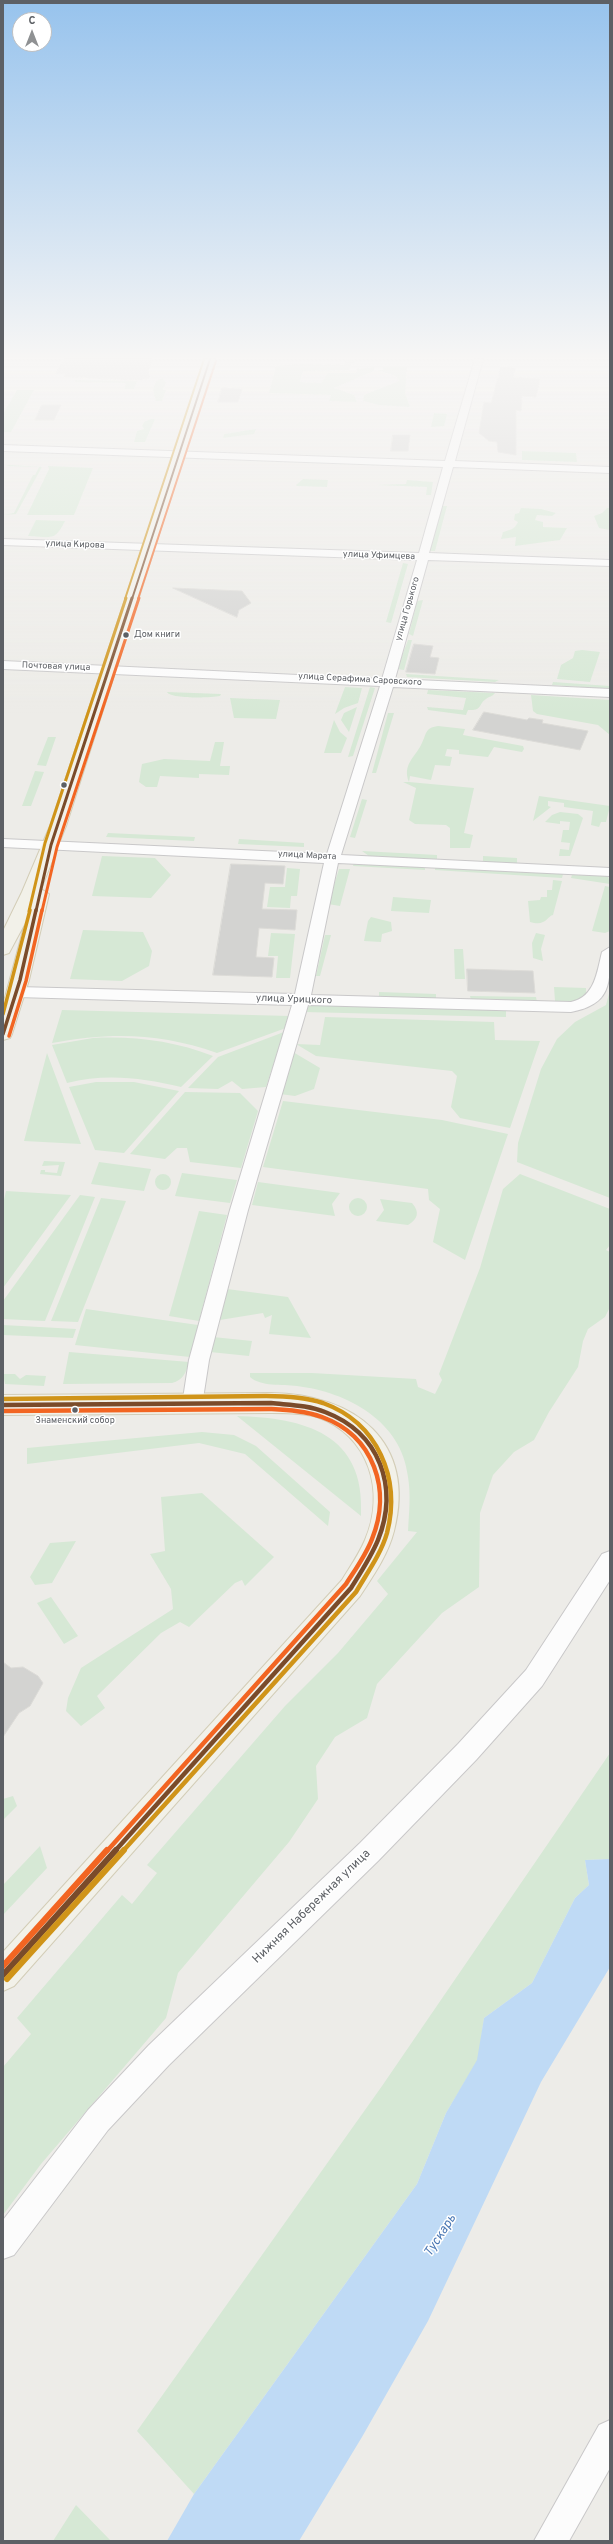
<!DOCTYPE html>
<meta charset="utf-8">
<style>
body{margin:0}
#map{position:relative;width:613px;height:2544px;overflow:hidden;background:#edece8;font-family:Overpass,sans-serif}
canvas{display:block}
.frame{position:absolute;inset:0;border:4px solid #5d6065;pointer-events:none}
.north{position:absolute;left:12px;top:12px;width:40px;height:40px;box-sizing:border-box;background:#fff;border:1px solid #bebfc1;border-radius:50%;rotate:0deg;font-size:11px;font-weight:700;line-height:16px;text-align:center;color:#5d6065}
.north::after{content:'';display:block;margin:auto;width:14px;height:18px;background:#8f9193;clip-path:polygon(50% 0,100% 100%,50% 72%,0 100%)}
</style>
<div id="map">
<canvas width="613" height="2544"></canvas>
<div class="frame"></div>
<div class="north">С</div>
</div>
<script>
const context = document.querySelector('canvas').getContext('2d');
context.lineJoin = 'round';
function fillPath(path, color) {
  context.fillStyle = color;
  context.fill(path, 'evenodd');
}
function stroke(path, color, width, dash) {
  context.strokeStyle = color;
  context.lineWidth = width;
  context.lineCap = dash ? 'butt' : 'round';
  context.setLineDash(dash || []);
  context.stroke(path);
}
function label(font, color, halo, rows, align = 'center') {
  context.font = font + ' Overpass,sans-serif';
  context.lineWidth = 3;
  context.setLineDash([]);
  context.textBaseline = 'middle';
  context.strokeStyle = halo;
  context.fillStyle = color;
  for (const [text, x, y, turn = 0] of rows) {
    context.save();
    context.translate(x, y);
    context.rotate((+turn || 0) * Math.PI / 180);
    context.textAlign = isNaN(turn) ? turn : align;
    if (halo) context.strokeText(text, 0, 0);
    context.fillText(text, 0, 0);
    context.restore();
  }
}
fillPath(new Path2D(`
 M346,359H355L354,363H351L349,370L303,371L300,382L321,383L328,373H356L357,369L374,367V371L334,388L354,395L357,402L329,401L331,395L269,393L276,366L300,364L344,365Z
 M383,367H407L405,393L410,407L379,405L363,401L364,395L399,381L396,376L377,370H383Z
 M162,378L166,382L163,390H166L162,401H156L153,390L156,381Z
 M75,380L137,381L134,389H124L126,383L75,382Z
 M17,390H34L11,432H3V414Z
 M434,413L447,414L444,426L431,427Z
 M151,419H155L145,442H134L137,431L144,429L142,426L144,422Z
 M256,429L254,434L223,438L224,434Z
 M522,451L576,453L577,462L522,460Z
 M9,465L42,467L16,514L3,515L14,513L33,475H35L39,467L6,466Z
 M48,466L93,468L74,515H27L49,469Z
 M303,479L328,480L327,487L297,486L296,485Z
 M407,480L433,482L431,495H426L427,487L377,485L406,484Z
 M441,506H447L435,551H429Z
 M521,508L541,509L556,513L552,516L537,515L535,520L543,522V527L567,528L560,540L515,546L516,537L501,539L503,532C510,530 515,529 518,522L514,520L515,514L519,513Z
 M607,508H610V530L599,528L594,516L602,513Z
 M36,520L65,521C55,542 50,537 28,536Z
 M403,563L408,564L391,623L386,622Z
 M423,600L413,636L409,634L417,601Z
 M408,640H412L404,670L397,669Z
 M582,650L600,652L590,682L557,679L561,665L573,658L575,651Z
 M406,674L499,680L495,682L407,677Z
 M553,682L610,686V689L552,685Z
 M345,687L362,688L358,703L344,708L335,714Z
 M370,687L375,688L353,756L348,757Z
 M428,690L495,693C492,697 490,696 486,699C478,704 483,711 468,710L466,715L428,710L427,707L463,710L466,698L427,694Z
 M167,692L221,694L220,696C211,698 170,699 167,692Z
 M531,695L610,700V735L598,725L537,714L533,711Z
 M230,698L280,700L276,719L234,718Z
 M357,707L349,732L341,720L344,713Z
 M388,713H394L376,773H372Z
 M334,720L340,732L347,738L341,753H324Z
 M438,726L465,729L463,735L523,746L524,749L522,752L494,747L488,757L459,754V750L447,749L445,756L452,757L450,766L435,765L431,780L410,776L409,782L474,788L464,833L473,835L470,848H450V828L446,825L415,824L409,820L416,788L403,782H409C402,765 415,757 421,745C427,734 424,728 438,726Z
 M48,737H56L46,766L37,765Z
 M215,742H224L220,766H230L229,775L199,774V778L160,776L157,787H146L139,782L142,764L164,759L210,761Z
 M35,771L44,772L31,806H22Z
 M539,796L610,806L606,822H601L599,827L591,825L593,811L564,807V803L548,801V806L551,807L533,821Z
 M362,799L367,800L355,838L350,837Z
 M560,812L578,814L583,818L570,856H559L560,849L569,850L570,843L561,842L563,830H569L570,822L560,821V824L545,822L552,815Z
 M108,833L195,837L194,841L106,837Z
 M239,839L304,843V847L238,844Z
 M362,851L437,855V859L369,856Z
 M102,856L155,858L171,875L151,898L92,896Z
 M483,856L517,858V864L483,862Z
 M354,862L425,866V870L353,866Z
 M435,867L563,874L562,878L435,870Z
 M287,868L300,869L297,896H291L290,908L267,907L270,887H285Z
 M339,869H350L340,906L328,904Z
 M572,875L608,876L610,884L571,878Z
 M553,880L562,881L553,915C547,916 546,927 530,922L528,901L540,900L541,897H547V890H552Z
 M605,886L610,887V931L605,933L592,931Z
 M393,897L431,900L429,913L391,911Z
 M371,917L391,922L392,931L382,934L381,942L364,941L368,921Z
 M83,930L143,932L152,951L149,966L122,981L70,979Z
 M271,933L295,934L290,978H276L278,956H268Z
 M536,933L545,935L541,949L543,961L533,958L532,943Z
 M325,935H331L320,976H316Z
 M454,949H463L465,979H455Z
 M554,987L586,988V996C577,1002 566,1008 555,1001Z
 M610,990V1198L517,1162L518,1143L541,1069L557,1039L575,1022L606,1005Z
 M379,992L436,994V999L379,997Z
 M470,996L536,997L537,1002L471,1000Z
 M313,1005L506,1010V1017L304,1012L309,1006Z
 M62,1010L290,1016L286,1028L217,1053C160,1033 112,1032 52,1043Z
 M325,1017L494,1022L495,1040L540,1041L510,1128L460,1118L451,1107L457,1076L452,1071L316,1056L296,1044L320,1045Z
 M284,1032L266,1087L242,1089L232,1081L218,1089L188,1088L218,1057Z
 M93,1038C135,1036 174,1041 213,1056L181,1087C143,1078 106,1073 67,1083L52,1045Z
 M293,1052L320,1068L314,1089L295,1096L280,1094Z
 M47,1053L81,1144L24,1141Z
 M96,1082H134L179,1091L124,1153L95,1150L69,1087Z
 M185,1092L240,1093L258,1111L241,1168L190,1162L187,1148H177L165,1159L130,1154Z
 M283,1101L442,1120L508,1134L465,1260L433,1242L440,1209L429,1200L428,1189L263,1167Z
 M44,1161L65,1162L61,1176L40,1174L41,1170H45V1172L57,1173L59,1165L42,1166Z
 M99,1162L151,1169L144,1191L91,1184Z
 M182,1173L237,1180L230,1203L175,1196Z
 M520,1174L610,1209V1245L606,1250L610,1252V1307L605,1317L588,1329L583,1341L578,1367L549,1412L534,1440L514,1452L493,1475L480,1513L479,1587L442,1613L377,1684L367,1718L335,1737L316,1766L318,1799L289,1842L178,1973L166,2018L41,2164L3,2215V2067L31,2034L17,2018L122,1895L132,1904L157,1873L147,1865L285,1706L338,1653L388,1594L377,1581L417,1532L408,1531C409,1513 411,1495 408,1477C402,1421 347,1392 297,1386C282,1384 261,1387 250,1377V1373H312L416,1379L418,1387L435,1394L442,1380L439,1374L480,1268L503,1189Z
 M155 1182a8 8 0 1 1 16 0a8 8 0 1 1-16 0Z
 M258,1182L340,1193L332,1204L335,1216L252,1205Z
 M6,1191L71,1195L3,1288V1204Z
 M80,1195L95,1197L45,1321L3,1319V1301Z
 M101,1198L126,1201L78,1322L51,1321Z
 M349 1207a9 9 0 1 1 18 0a9 9 0 1 1-18 0Z
 M380,1199L412,1203C420,1212 418,1219 408,1225L376,1221L384,1210Z
 M199,1211L227,1215L199,1321L169,1316Z
 M227,1289L288,1297L311,1338L269,1334L272,1315L265,1318L263,1313L220,1320Z
 M86,1309L198,1325L190,1357L75,1345Z
 M3,1325L76,1329L73,1338L3,1335Z
 M213,1337L252,1341L249,1356L210,1352Z
 M69,1352L189,1362C186,1373 183,1380 172,1383L63,1384Z
 M3,1374H15L20,1379L26,1375L46,1376L44,1386L5,1384Z
 M237,1416C304,1418 366,1433 361,1516Z
 M202,1432L234,1435L256,1446L330,1512L328,1526L245,1454L199,1443L27,1464V1448Z
 M202,1493L274,1557L245,1586L242,1580L235,1583L189,1627L180,1622L161,1633L97,1696L105,1708L81,1726L66,1711L68,1698L81,1668L173,1609L171,1589L150,1554L165,1551L161,1497Z
 M76,1541L52,1583L35,1585L30,1577L50,1543Z
 M51,1597L78,1636L64,1644L37,1603Z
 M610,1753V1859L585,1860L589,1885L575,1898L532,1983L484,2018L478,2060L446,2113L417,2184L194,2494L137,2431L382,2086Z
 M13,1796L17,1806L3,1820V1799Z
 M40,1846L47,1868L3,1915V1885Z
 M76,2505L111,2541H53Z`), '#d6e8d5');
fillPath(new Path2D(`
 M610,1859V1967L541,2082L428,2321L362,2437L299,2541H167L194,2494L417,2184L446,2113L477,2060L484,2018L532,1983L575,1898L589,1885L585,1860Z`), '#bfdaf5');
const building = new Path2D(`
 M64,359H152L148,371L150,378L137,380L64,377L65,374H56Z
 M501,367L515,368L513,377L540,379L536,397L522,396L521,411L516,410V455L498,452L497,442L489,441L479,433L484,402L491,403Z
 M222,388L242,389L238,402H218Z
 M42,405H61L54,420H35Z
 M393,435H410L408,451H391Z
 M173,588L242,591L251,603L239,610L237,617Z
 M414,644L433,646L430,657L439,658L435,674L406,672Z
 M484,712L527,720L529,718L543,720L542,723L588,731L580,750L473,730Z
 M231,864L285,866L283,884L265,883L262,909L297,910L295,930L259,928L256,957L274,958L272,977L213,975Z
 M467,969L533,971L535,993L468,991Z
 M3,1662L11,1668L23,1667L38,1676L43,1683L30,1706L19,1713L3,1737Z`);
fillPath(building, '#d3d3d1');
stroke(building, '#dcdbd7', 1);
const minor = new Path2D(`
 M475,359H483L455,461L610,467V473L453,467L429,553L610,560V566L428,560L395,679L610,689V697L393,687L341,855L610,868V876L338,863L311,995L571,1002C595,997 597,972 602,952L610,947C610,983 612,1004 571,1012L308,1005L248,1210L209,1360L202,1405L199,1411L192,1413L185,1411L182,1405L189,1360L230,1210L292,1005L17,997L9,992L17,987L295,994L324,863L3,847V839L327,854L380,686L3,669V661L382,679L417,560L3,545V539L419,553L443,467L3,451V445L445,461Z
 M610,1551V1580L542,1686L476,1760L378,1861L169,2065L108,2130L14,2255L3,2259V2220L88,2110L149,2045L360,1843L458,1744L526,1670L602,1554Z
 M610,2420V2468L569,2541H534L599,2425Z`);
const major = new Path2D(`
 M205,359H215L66,826L41,889L49,894L29,980L12,1034L10,1038L3,1040V1005L25,923L9,953L3,955V931L22,892L50,826Z
 M271,1393C355,1394 417,1442 394,1531C388,1555 373,1576 360,1596L14,1986L3,1991V1952L342,1580C350,1567 359,1554 365,1540C386,1492 369,1435 317,1417C303,1413 286,1413 271,1413L3,1415V1395Z`);
stroke(minor, '#c9c8c9', 2);
stroke(major, '#d3cdb7', 2);
fillPath(minor, '#fcfcfc');
fillPath(major, '#f2f1e9');
stroke(new Path2D(`
 M132,599L210,359`), '#7a4b2a', 2);
stroke(new Path2D(`
 M36,911L51,845L132,598`), '#7a4b2a', 3);
stroke(new Path2D(`
 M3,1034L20,980L36,910`), '#7a4b2a', 3.5);
stroke(new Path2D(`
 M3,1405L271,1403C289,1405 308,1405 325,1412C380,1433 399,1487 378,1540C371,1557 361,1572 351,1588L115,1851`), '#7a4b2a', 4.5);
stroke(new Path2D(`
 M3,1975L116,1850`), '#7a4b2a', 6);
stroke(new Path2D(`
 M138,599L216,361`), '#f26522', 2);
stroke(new Path2D(`
 M42,911L57,847L139,598`), '#f26522', 3);
stroke(new Path2D(`
 M9,1036L26,981L42,910`), '#f26522', 3.5);
stroke(new Path2D(`
 M3,1411L271,1409C288,1410 306,1411 322,1417C374,1436 392,1490 372,1539C366,1555 355,1570 346,1584L107,1851`), '#f26522', 4.5);
stroke(new Path2D(`
 M3,1966L107,1850`), '#f26522', 6);
stroke(new Path2D(`
 M125,599L204,359`), '#d09419', 2);
stroke(new Path2D(`
 M29,911L45,843L126,598`), '#d09419', 3);
stroke(new Path2D(`
 M3,1014L30,910`), '#d09419', 3.5);
stroke(new Path2D(`
 M3,1399L266,1396C285,1396 305,1397 323,1403C378,1423 401,1478 387,1533C381,1554 367,1573 356,1592L123,1851`), '#d09419', 4.5);
stroke(new Path2D(`
 M7,1979L124,1850`), '#d09419', 6);
const sky = context.createLinearGradient(0, 0, 0, 715);
sky.addColorStop(0, '#97c3ed');
sky.addColorStop(0.5, '#f7f6f5');
sky.addColorStop(1, '#f7f6f500');
context.fillStyle = sky;
context.fillRect(0, 0, 613, 715);
for (const [x, y, r, color] of [
 [126,635,3.5,"#5d6065"],
 [64,785,3.5,"#5d6065"],
 [75,1410,3.5,"#5d6065"]
]) {
  const dot = new Path2D();
  dot.arc(x, y, r, 0, 2 * Math.PI);
  context.fillStyle = color;
  context.fill(dot);
  stroke(dot, '#fff', 1.5);
}
label('9px', '#5d6065', '#fff', [
 ["улица Кирова",75,545,2],
 ["улица Уфимцева",379,556,2],
 ["улица Горького",408,609,-74],
 ["Почтовая улица",56,667,2],
 ["улица Серафима Саровского",360,680,3],
 ["улица Марата",307,856,3]
]);
label('9px', '#5d6065', '#fff', [
 ["Дом книги",134,635],
 ["Знаменский собор",75,1421,"center"]
], 'left');
label('10px', '#5d6065', '#fff', [
 ["улица Урицкого",294,1000,2]
]);
label('12px', '#5d6065', '#fff', [
 ["Нижняя Набережная улица",312,1907,-44]
]);
label('italic 13px', '#4b78b4', '#fff', [
 ["Тускарь",441,2236,-57]
]);
</script>
